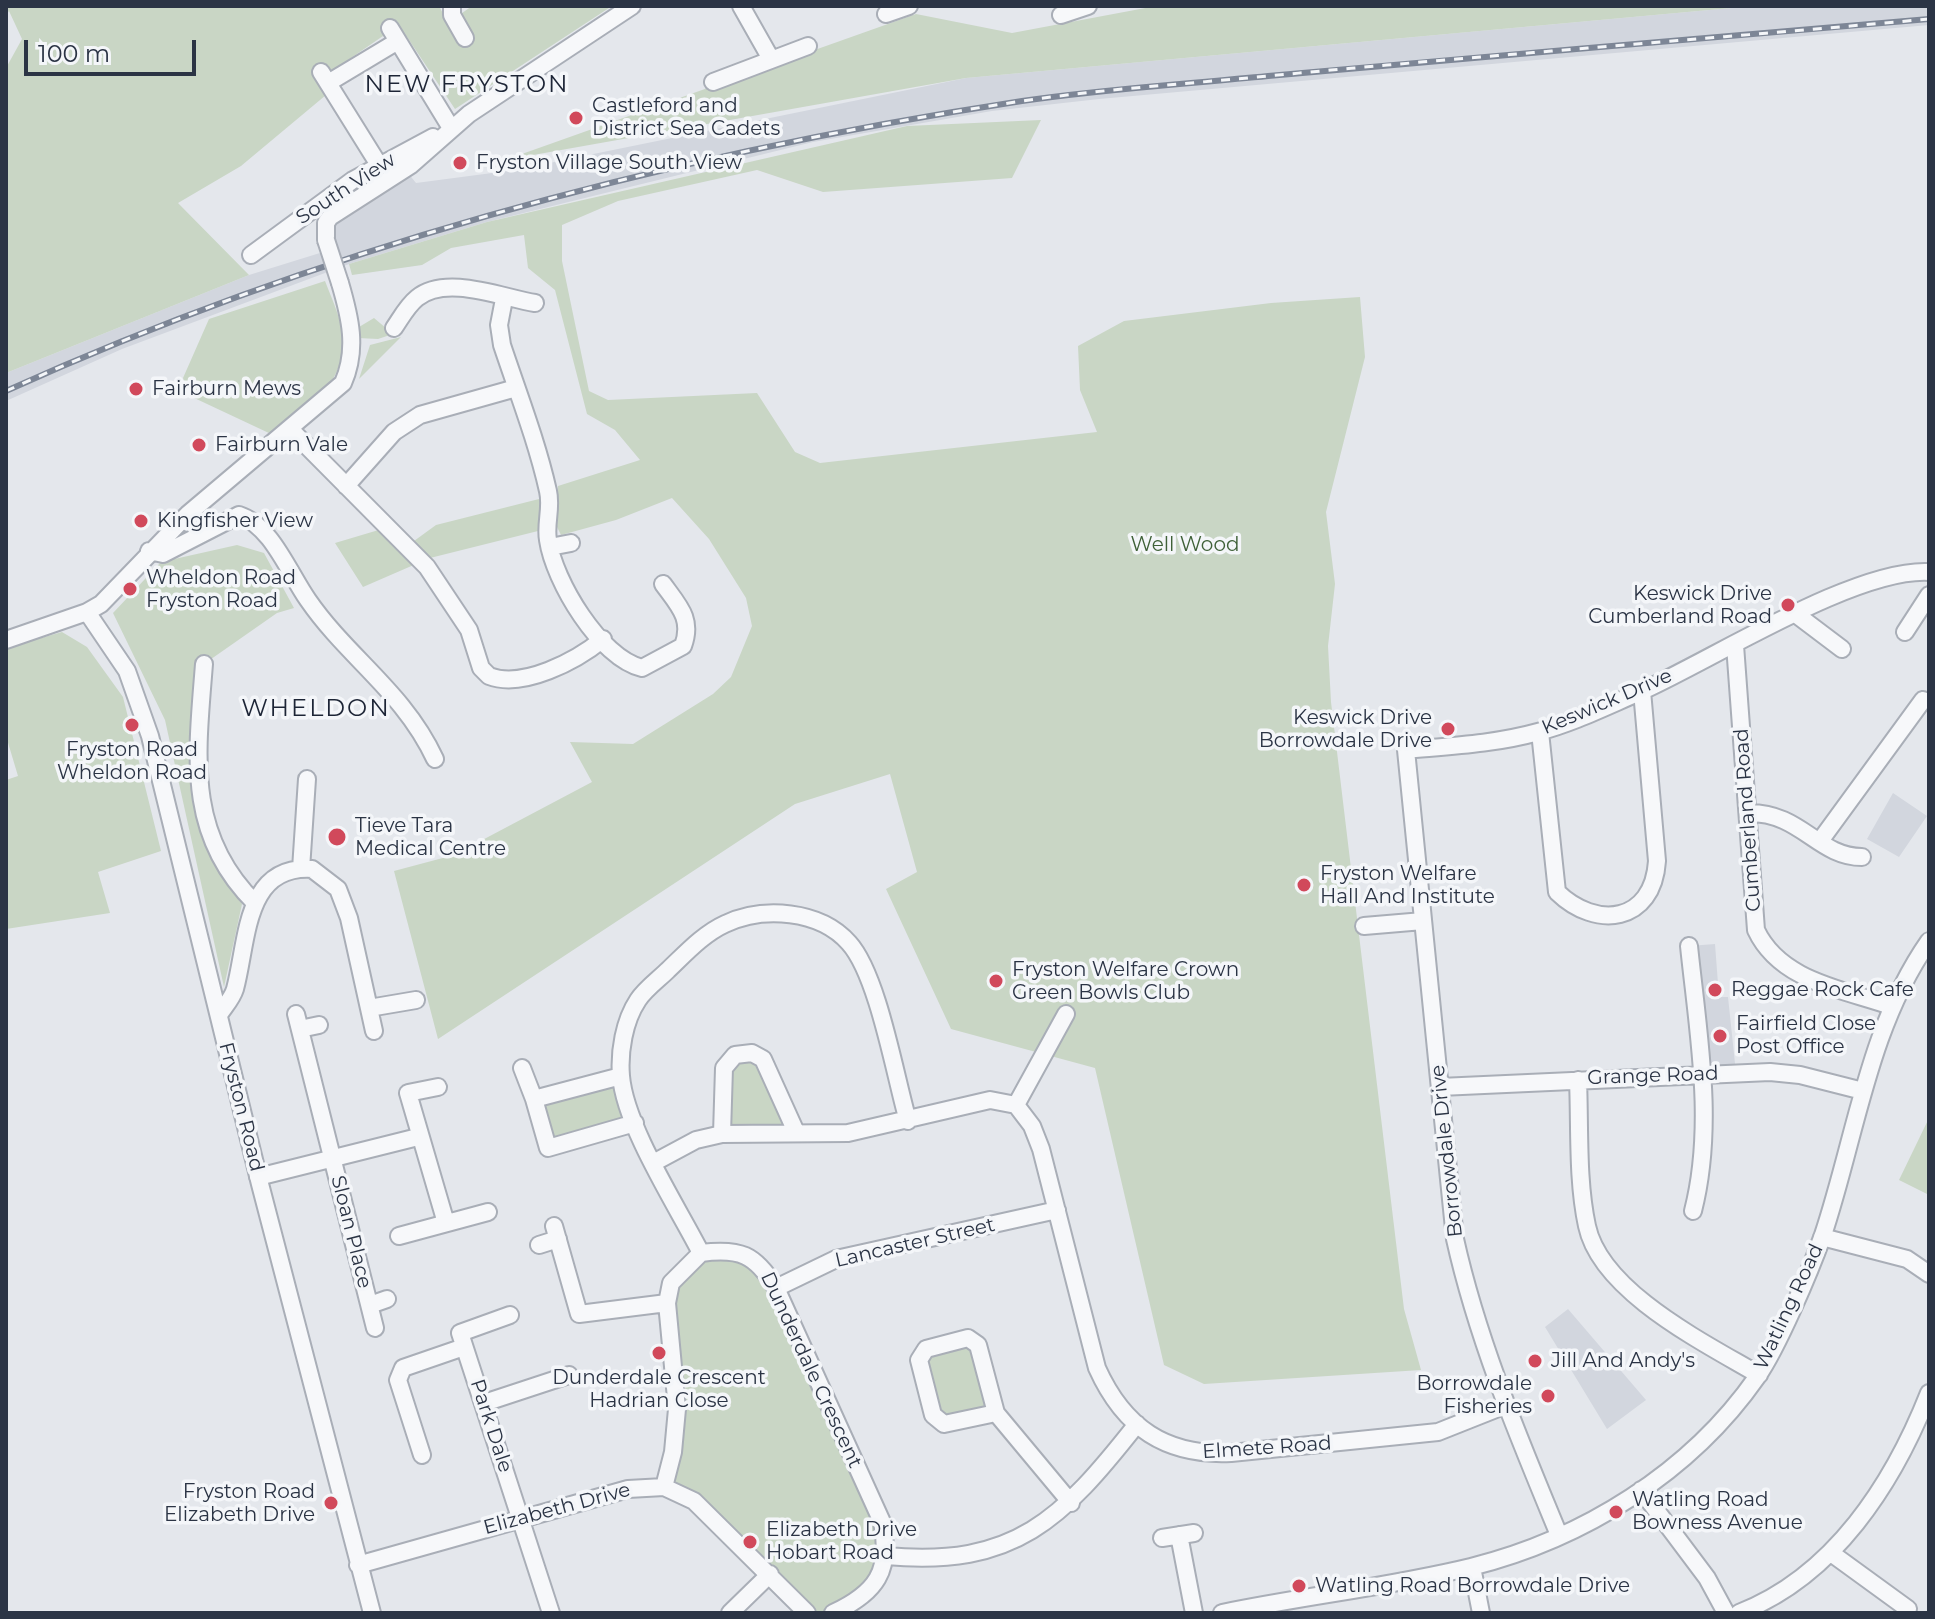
<!DOCTYPE html>
<style>
body{margin:0}
#map{position:relative;width:1935px;height:1619px;overflow:hidden;background:#e4e7ec;font-family:Montserrat,sans-serif}
canvas{display:block}
.frame{position:absolute;inset:0;border:8px solid #2b3445;pointer-events:none}
.scale{position:absolute;left:24px;top:40px;width:172px;height:36px;box-sizing:border-box;border:4px solid #2b3445;border-top:0;padding-left:10px;font-size:24px;line-height:28px;white-space:nowrap;color:#2b3445;-webkit-text-stroke:6px #f4f6f9;paint-order:stroke}
</style>
<div id="map">
<canvas width="1935" height="1619"></canvas>
<div class="frame"></div>
<div class="scale">100 m</div>
</div>
<script>
const context = document.querySelector('canvas').getContext('2d');
context.lineJoin = 'round';
function fillPath(path, color) {
  context.fillStyle = color;
  context.fill(path, 'evenodd');
}
function stroke(path, color, width, dash) {
  context.strokeStyle = color;
  context.lineWidth = width;
  context.lineCap = dash ? 'butt' : 'round';
  context.setLineDash(dash || []);
  context.stroke(path);
}
function label(font, color, halo, rows, align = 'center') {
  context.font = font + ' Montserrat,sans-serif';
  context.lineWidth = 7;
  context.setLineDash([]);
  context.textBaseline = 'middle';
  context.strokeStyle = halo;
  context.fillStyle = color;
  for (const [text, x, y, turn = 0] of rows) {
    context.save();
    context.translate(x, y);
    context.rotate((+turn || 0) * Math.PI / 180);
    context.textAlign = isNaN(turn) ? turn : align;
    if (halo) context.strokeText(text, 0, 0);
    context.fillText(text, 0, 0);
    context.restore();
  }
}
fillPath(new Path2D(`
 M1753,6H1929V25L1099,99L992,111L813,142L487,222L349,264L122,349L6,401V373L249,275L336,248L331,232L334,225L408,173L416,183L515,170L966,78Z
 M1893,793L1927,816L1899,857L1867,839Z
 M1715,944L1719,997H1728L1736,1073L1702,1074L1689,946Z
 M1568,1309L1646,1400L1607,1429L1545,1327Z`), '#d2d6de');
fillPath(new Path2D(`
 M6,6H439L448,23L472,6H612L455,109L399,25L319,80L326,95L241,166L178,203L249,275L6,373V68L22,39L9,11L6,15Z
 M1156,6H1753L966,78L505,160L916,14L1012,33Z
 M1041,120L1012,178L823,192L757,170L618,201L562,225V261L589,391L608,400L757,393L795,452L820,463L1097,432L1080,390L1078,346L1124,321L1271,303L1360,297L1365,357L1326,512L1335,584L1328,646L1331,702L1404,1309L1421,1370L1204,1384L1164,1365L1095,1068L951,1029L886,889L917,872L890,774L795,804L438,1039L394,871L454,855L592,782L570,742L633,744L713,694L731,677L752,626L746,598L709,539L672,498L616,520L561,535L557,527L558,486L640,460L615,430L587,414L555,290L528,268L524,235L451,248L422,265L352,275L349,264L487,222L907,126Z
 M325,281C338,315 354,343 333,379L271,434L190,396L183,378L209,319Z
 M374,318L393,334L378,339L358,338L359,327Z
 M401,337L359,379L370,345Z
 M543,498L542,530L430,558L414,541L436,525Z
 M382,529L416,564L363,587L335,543Z
 M237,545L264,553L294,608L277,613L204,664L197,764L242,904L224,987L165,720L113,613L161,562Z
 M62,632L87,647L123,697L161,851L98,872L110,913L6,929V780L18,776L6,736V648Z
 M752,1053L796,1132L722,1134L724,1068Z
 M621,1076L635,1123L548,1148L534,1099Z
 M1929,1118V1195L1899,1180Z
 M701,1253L763,1266L882,1522L881,1572L833,1613H807L770,1574L664,1487L673,1452L667,1303Z
 M969,1338L996,1413L944,1424L933,1415L926,1349Z`), '#c9d6c5');
const minor = new Path2D(`
 M452,6V15L465,38
 M741,6L771,59
 M886,14L909,6
 M1061,15L1088,6
 M390,28L451,128
 M321,72L379,165
 M713,82L808,46
 M328,83L398,41
 M326,240V223L330,217L411,165L469,114L632,6
 M251,255L353,180L433,137
 M504,299L499,325L502,345C518,393 537,442 548,491C552,508 545,524 548,540C554,581 600,658 642,668L683,646C693,619 679,606 663,584
 M394,328C401,318 407,306 417,298C446,274 503,298 535,303
 M290,429L427,567L469,630L481,668L489,676C523,689 576,661 603,639
 M346,486L394,432L420,415L516,388
 M550,547L571,543
 M149,551L163,554L239,515C271,525 289,573 308,600C348,658 404,692 435,759
 M87,612L127,671L150,736L260,1184L372,1613
 M1797,615L1842,649
 M1905,632L1929,595
 M6,640L87,612L101,604L188,514L343,383C358,349 350,317 340,283
 M1735,645L1756,930C1780,981 1842,989 1891,1006
 M204,664C197,754 185,834 255,903
 M1540,732L1557,892C1596,930 1653,923 1657,861L1642,691
 M1748,813C1801,812 1818,857 1862,857
 M1820,841L1923,700
 M301,869L307,779
 M1364,926L1423,921
 M1689,946C1698,1033 1715,1125 1693,1211
 M369,1008L416,1000
 M296,1014L375,1328
 M219,1015C224,1007 232,999 235,989C248,941 244,865 312,869L338,889L349,918L374,1031
 M300,1029L319,1025
 M522,1068L534,1099
 M621,1076L534,1099L548,1148L635,1123
 M1578,1080C1580,1127 1577,1180 1587,1226C1601,1292 1705,1343 1759,1375
 M438,1087L408,1093L446,1223
 M1440,1087L1770,1072L1800,1075L1863,1091
 M1016,1105L1066,1014
 M722,1134L724,1068L735,1055L752,1053L763,1059L796,1132
 M655,1162L696,1140L722,1134L848,1133L990,1100L1016,1105L1032,1126L1041,1149L1097,1368C1124,1428 1166,1456 1231,1453L1438,1432L1506,1405
 M258,1177L418,1137
 M554,1226L579,1314L667,1303
 M399,1236L488,1212
 M1822,1237L1907,1259L1929,1274
 M539,1245L558,1239
 M701,1253C677,1206 625,1126 621,1076C619,1052 624,1021 638,1000C645,989 659,979 668,970C685,954 703,934 725,924C763,906 820,910 849,943C878,975 895,1076 908,1121
 M776,1288L836,1259L1057,1210
 M370,1305L387,1299
 M510,1315L460,1333L551,1613
 M484,1403L569,1375
 M996,1413L944,1424L933,1415L919,1360L926,1349L968,1338L978,1345L996,1413L1071,1503
 M422,1455L398,1380L403,1368L464,1347
 M664,1487L673,1452L677,1409L667,1303L671,1283L701,1253C740,1248 755,1254 776,1288L882,1522C892,1571 876,1593 833,1613
 M1641,1490L1707,1578L1726,1613
 M1179,1535L1194,1613
 M1559,1535C1519,1438 1478,1342 1455,1239L1406,750C1450,746 1495,744 1538,732C1573,723 1607,706 1640,692C1712,660 1855,568 1929,572
 M1162,1538L1194,1533
 M1831,1553L1908,1609
 M886,1556C1015,1568 1062,1519 1137,1424
 M358,1565L628,1489L664,1487L694,1501L807,1613
 M1472,1567L1481,1613
 M730,1613L770,1574
 M1222,1613C1304,1596 1389,1587 1471,1567C1583,1539 1690,1473 1757,1377C1778,1347 1810,1271 1823,1235C1856,1136 1868,1028 1929,941
 M1739,1613C1834,1576 1893,1484 1929,1393`);
stroke(minor, '#a9aeb7', 20);
stroke(minor, '#f7f8fa', 16);
const rail = new Path2D(`
 M6,391C329,245 672,154 1022,101C1103,89 1186,84 1268,76C1488,55 1709,39 1929,19`);
stroke(rail, '#7d8696', 6);
stroke(rail, '#f4f6f9', 3, [9]);
const minorBridge = new Path2D(`
 M326,240L340,283`);
stroke(minorBridge, '#a9aeb7', 20, []);
stroke(minorBridge, '#f7f8fa', 16);
for (const [x, y, r, color] of [
 [576,118,8,"#d1495b"],
 [460,163,8,"#d1495b"],
 [136,389,8,"#d1495b"],
 [199,445,8,"#d1495b"],
 [141,521,8,"#d1495b"],
 [130,589,8,"#d1495b"],
 [1788,605,8,"#d1495b"],
 [132,725,8,"#d1495b"],
 [1448,729,8,"#d1495b"],
 [337,837,10,"#d1495b"],
 [1304,885,8,"#d1495b"],
 [996,981,8,"#d1495b"],
 [1715,990,8,"#d1495b"],
 [1720,1036,8,"#d1495b"],
 [659,1353,8,"#d1495b"],
 [1535,1361,8,"#d1495b"],
 [1548,1396,8,"#d1495b"],
 [331,1503,8,"#d1495b"],
 [1616,1512,8,"#d1495b"],
 [750,1542,8,"#d1495b"],
 [1299,1586,8,"#d1495b"]
]) {
  const dot = new Path2D();
  dot.arc(x, y, r, 0, 2 * Math.PI);
  context.fillStyle = color;
  context.fill(dot);
  stroke(dot, '#f4f6f9', 3);
}
label('20px', '#2b3445', '#f4f6f9', [
 ["Castleford and",592,106],
 ["District Sea Cadets",592,129],
 ["Fryston Village South View",476,163],
 ["Fairburn Mews",152,389],
 ["Fairburn Vale",215,445],
 ["Kingfisher View",157,521],
 ["Wheldon Road",146,578],
 ["Fryston Road",146,601],
 ["Keswick Drive",1772,594,"right"],
 ["Cumberland Road",1772,617,"right"],
 ["Keswick Drive",1432,718,"right"],
 ["Borrowdale Drive",1432,741,"right"],
 ["Fryston Road",132,750,"center"],
 ["Wheldon Road",132,773,"center"],
 ["Tieve Tara",355,826],
 ["Medical Centre",355,849],
 ["Fryston Welfare",1320,874],
 ["Hall And Institute",1320,897],
 ["Fryston Welfare Crown",1012,970],
 ["Green Bowls Club",1012,993],
 ["Reggae Rock Cafe",1731,990],
 ["Fairfield Close",1736,1024],
 ["Post Office",1736,1047],
 ["Jill And Andy's",1551,1361],
 ["Dunderdale Crescent",659,1378,"center"],
 ["Hadrian Close",659,1401,"center"],
 ["Borrowdale",1532,1384,"right"],
 ["Fisheries",1532,1407,"right"],
 ["Fryston Road",315,1492,"right"],
 ["Elizabeth Drive",315,1515,"right"],
 ["Watling Road",1632,1500],
 ["Bowness Avenue",1632,1523],
 ["Elizabeth Drive",766,1530],
 ["Hobart Road",766,1553],
 ["Watling Road Borrowdale Drive",1315,1586]
], 'left');
label('20px', '#2b3445', '#f4f6f9', [
 ["South View",346,189,-33],
 ["Keswick Drive",1607,702,-23],
 ["Cumberland Road",1748,820,-94],
 ["Grange Road",1653,1076,-2],
 ["Fryston Road",241,1107,76],
 ["Borrowdale Drive",1447,1151,-96],
 ["Sloan Place",351,1232,76],
 ["Lancaster Street",915,1243,-13],
 ["Watling Road",1789,1307,-65],
 ["Dunderdale Crescent",811,1370,65],
 ["Park Dale",491,1426,72],
 ["Elmete Road",1267,1448,-4],
 ["Elizabeth Drive",557,1509,-15]
]);
label('20px', '#3f6138', '#f4f6f9', [
 ["Well Wood",1185,545]
]);
context.letterSpacing = '2px';
label('24px', '#1d2536', '#f4f6f9', [
 ["NEW FRYSTON",467,85],
 ["WHELDON",316,709]
]);
context.letterSpacing = '0px';
</script>
